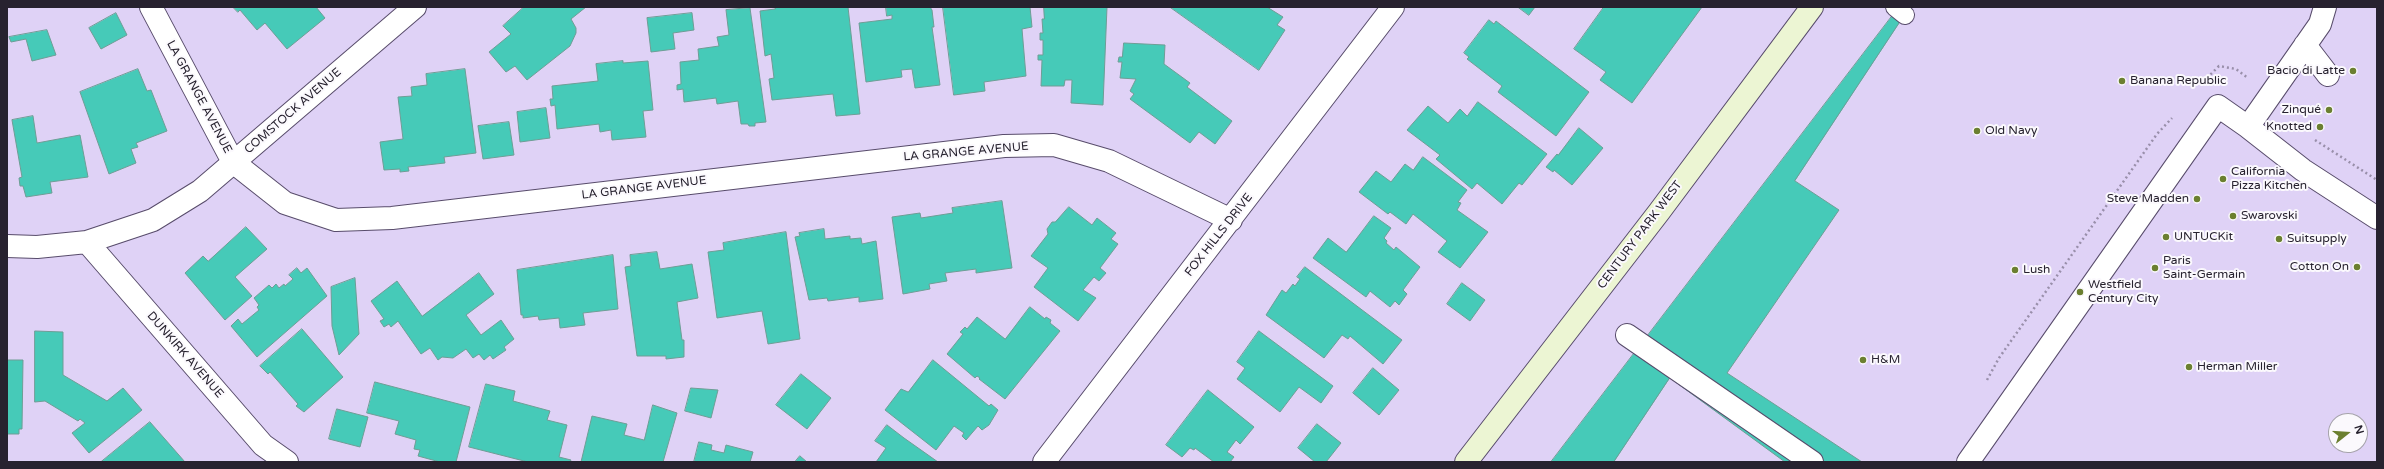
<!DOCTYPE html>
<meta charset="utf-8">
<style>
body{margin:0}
#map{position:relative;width:2384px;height:469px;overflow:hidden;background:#dfd2f6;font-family:"Varela Round",sans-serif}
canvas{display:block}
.frame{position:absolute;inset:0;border:8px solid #27222f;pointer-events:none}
.north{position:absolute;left:2328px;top:413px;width:40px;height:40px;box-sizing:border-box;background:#fbf9fd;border:1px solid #a6a3ab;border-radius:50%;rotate:73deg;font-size:11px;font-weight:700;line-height:16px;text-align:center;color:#27222f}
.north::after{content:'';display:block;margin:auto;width:14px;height:18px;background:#6b7f30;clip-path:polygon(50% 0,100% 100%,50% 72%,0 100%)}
</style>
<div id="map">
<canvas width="2384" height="469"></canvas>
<div class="frame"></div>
<div class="north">N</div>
</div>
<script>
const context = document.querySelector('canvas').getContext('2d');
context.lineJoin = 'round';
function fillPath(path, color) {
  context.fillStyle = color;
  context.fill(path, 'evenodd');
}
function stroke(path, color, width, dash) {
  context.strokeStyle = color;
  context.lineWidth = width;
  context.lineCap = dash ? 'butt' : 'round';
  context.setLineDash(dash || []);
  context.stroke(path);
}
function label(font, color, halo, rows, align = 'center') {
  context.font = font + ' "Varela Round",sans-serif';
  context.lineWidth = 4;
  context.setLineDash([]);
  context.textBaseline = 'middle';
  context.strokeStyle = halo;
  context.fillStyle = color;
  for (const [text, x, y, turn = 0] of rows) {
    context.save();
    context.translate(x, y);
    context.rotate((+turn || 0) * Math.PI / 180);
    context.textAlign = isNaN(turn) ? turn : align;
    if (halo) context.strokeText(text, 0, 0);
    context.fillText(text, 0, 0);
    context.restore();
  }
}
const building = new Path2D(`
 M233,7H316L325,18L287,49L265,23L257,30L240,10L238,12Z
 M524,7H586L571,19L576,28V33L570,46L527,80L515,66L506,72L489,52L511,34L503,26Z
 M775,7H848L860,114L836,116L833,94L772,100L769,79L774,78L771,54L765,56L760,11L775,9Z
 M886,7H930L932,10L934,27H932L940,85L915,88L912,69L901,70L902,77L866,82L859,23L892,19V15L887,16Z
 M943,7H1030L1032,27L1022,29L1026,76L984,82L985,91L954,95Z
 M1044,7H1107L1103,105L1071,103L1072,80H1065L1064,86H1041L1042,60H1038V55H1043V40H1040V33H1043L1042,19H1044Z
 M1170,7H1267L1283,17L1277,25L1285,30L1259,70Z
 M1518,7H1535L1529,15Z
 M1604,7H1702L1632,103L1600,80L1606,72L1574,49Z
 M1899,7H2377V462H1551ZM2336,421H2360V445H2336Z
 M1910,7H2377V462H1862L1727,373L1839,210L1795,181ZM2336,421H2360V445H2336Z
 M750,8L766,122L755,123V126H749L748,124H741L738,101L717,104L716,98L684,102L683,89L677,90V85L681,84L680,62L699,60L698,49L719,46L717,37L729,35L726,10Z
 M116,13L127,35L101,49L89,28Z
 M692,13L694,30L673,33L675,49L651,52L647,18Z
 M1489,20L1494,24L1496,21L1589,92L1556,136L1498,92L1502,86L1467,59L1469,57L1464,53Z
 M47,30L56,55L32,61L26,39L11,42L9,37Z
 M1124,43L1165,45L1164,64L1190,83L1187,87L1232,121L1215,144L1199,132L1190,143L1130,99L1134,94L1130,91L1136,79L1120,78L1122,62H1118L1119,57H1122Z
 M623,61V63L648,61L653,110L643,111L646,137L612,140L611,130L600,132L599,124L557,129L555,105L551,106L550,99H553L552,86L598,81L596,64Z
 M138,69L147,91L151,90L167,131L136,143L138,147L131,149L136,163L109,174L80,92Z
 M465,69L476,153L444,157L445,163L408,167L409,171L400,172V169L384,170L380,142L403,139L398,97L412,96L411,87L427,85L426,74Z
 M1478,102L1547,154L1522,185L1519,183L1502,204L1477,183L1472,189L1436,159L1440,155L1407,130L1428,106L1448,123L1460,109L1467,116Z
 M546,108L550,138L520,142L517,112Z
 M33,116L37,143L80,135L88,177L50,182L52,193L26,197L23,186H20L19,178L22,177L12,120Z
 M509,122L514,155L483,159L478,126Z
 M1579,128L1603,148L1572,185L1554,170L1553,172L1546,167L1557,154L1558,155Z
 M1423,157L1467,190L1458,202L1461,203L1457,210L1488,232L1460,268L1438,252L1447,241L1413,214L1406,224L1390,212L1388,214L1359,192L1376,171L1391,182L1405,164L1413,170Z
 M1002,201L1012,268L976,273V269L945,273L947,281L929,284L930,289L903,294L892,217L920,213L921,218L953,213L952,208Z
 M1069,207L1092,225L1097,218L1116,233L1111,239L1118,244L1100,268L1106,273L1099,281L1094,277L1083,290L1096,298L1078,321L1034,287L1048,268L1031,256L1048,234L1047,229L1052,222H1055Z
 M1374,216L1391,228L1384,238L1387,241L1386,243L1394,250L1396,247L1420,267L1403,290L1407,294L1399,305L1395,301L1390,307L1370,291L1366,297L1313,258L1328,238L1346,252Z
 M246,227L267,249L235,277L252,296L225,320L185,273L203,256L208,261Z
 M824,229L825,239L850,236V239L861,238L862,244L876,241L883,299L859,302V297L828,301L827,298L809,300L795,237L800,236L799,233Z
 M786,232L800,339L768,344L762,311L717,318L708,252L724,250L723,243Z
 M657,252L660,269L692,264L698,298L677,302L682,340H684V357L666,359V356H637L625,267L631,266L630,255Z
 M613,255L618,309L583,313L585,325L560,328L559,318L539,320L538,316L523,318V315H521L517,270Z
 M1305,267L1402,340L1383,364L1350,336L1348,339L1342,335L1324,358L1266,315L1282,290L1286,293L1293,284L1295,286L1300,279L1297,277Z
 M297,268L301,273L307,268L327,296L257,357L231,326L238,319L242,324L259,310L257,307L259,305L254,298L269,285L272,288L276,284L279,288L284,284L285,286L293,279L289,275Z
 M479,273L494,294L466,315L481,335L501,320L514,339L504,347L506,350L493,359L490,355L484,360L479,354L473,358L466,349L453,358L442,357L438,360L430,348L421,354L398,321L391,327L389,324L384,327L380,321L384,319L371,301L397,281L422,316Z
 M355,278L359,334L339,355L332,326L331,287Z
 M1462,283L1485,300L1470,321L1447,304Z
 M1030,307L1045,319L1046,317L1051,320L1050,323L1060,331L1005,399L979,379L980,378L977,376L975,378L947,354L963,334L960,332L965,327L967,329L977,317L1005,339Z
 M302,329L343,377L304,412L296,406L298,404L270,372L268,374L260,366Z
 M35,331L63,332V375L107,401L123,388L142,410L89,453L72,433L85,423L80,419L78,421L45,401L35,402Z
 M1259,331L1333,386L1321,403L1299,387L1280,412L1237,379L1245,368L1237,362Z
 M7,360H23L22,429H19V434H7Z
 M933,360L989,406L991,404L998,410L989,425L982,430L978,426L966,440L962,436L964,433L954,426L936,450L885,410L901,389L908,392Z
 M1373,368L1399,390L1379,415L1353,393Z
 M801,374L831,398L807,429L776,405Z
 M1670,378L1785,462H1614Z
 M375,382L470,407L456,462H440L418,456L420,450L414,449L416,440L395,434L399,421L367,413Z
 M486,384L515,391L513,401L550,411L547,420L567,425L559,457L571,460L570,462H528L469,447Z
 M691,388L718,390L711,418L685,411Z
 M1208,390L1254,427L1240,444L1236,440L1227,452L1234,457L1230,462H1214L1195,448L1194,450L1190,448L1182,457L1166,445Z
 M653,405L677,413L663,462H581L592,416L627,424L624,435L644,440Z
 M337,409L368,417L360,447L329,439Z
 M150,422L185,462H101Z
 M1317,424L1341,443L1326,462H1315L1298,448Z
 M887,425L904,438L938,462H876L886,448L875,441Z
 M699,442L712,445L711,450L724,453L726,445L753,452L750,462H694Z
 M800,456L807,462H795Z`);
fillPath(building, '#46cab8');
stroke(building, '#6e9d95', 1);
const service = new Path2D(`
 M1895,7L1905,15`);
const pedestrian = new Path2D(`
 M2305,45L2328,75
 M2248,127L2303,170L2377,218
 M1627,335L1812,462
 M1968,462L2218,106L2248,127L2320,24L2325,7`);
const minor = new Path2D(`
 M151,7L233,162L285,203L336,220L392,218L1004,146L1054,145L1109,161L1231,220
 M87,242L263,445L287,462
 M7,246L37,247L87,242L153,220L200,191L415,7
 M1044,462L1393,7`);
const secondary = new Path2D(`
 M1466,462L1659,212L1812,7`);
stroke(service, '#584c6b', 20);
stroke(pedestrian, '#584c6b', 24);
stroke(minor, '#584c6b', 24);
stroke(secondary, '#584c6b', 24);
stroke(new Path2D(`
 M2207,78L2219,66L2236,69L2248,78
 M2315,140L2377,180
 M1987,380L1999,358L2157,134L2172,118`), '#998faa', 2.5, [2, 3]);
stroke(service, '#fff', 18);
stroke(pedestrian, '#fff', 22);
stroke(minor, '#fff', 22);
stroke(secondary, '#ecf5d3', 22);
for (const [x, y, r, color] of [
 [2353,71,4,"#6b7f30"],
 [2122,81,4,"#6b7f30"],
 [2329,110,4,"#6b7f30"],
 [2320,127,4,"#6b7f30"],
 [1977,131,4,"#6b7f30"],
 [2223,179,4,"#6b7f30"],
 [2197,199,4,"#6b7f30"],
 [2233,216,4,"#6b7f30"],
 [2166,237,4,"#6b7f30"],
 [2279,239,4,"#6b7f30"],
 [2357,267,4,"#6b7f30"],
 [2155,268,4,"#6b7f30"],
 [2015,270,4,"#6b7f30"],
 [2080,292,4,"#6b7f30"],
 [1863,360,4,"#6b7f30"],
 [2189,367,4,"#6b7f30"]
]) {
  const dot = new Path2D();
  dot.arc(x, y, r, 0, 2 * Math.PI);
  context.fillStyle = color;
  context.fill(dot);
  stroke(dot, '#fbf9fd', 1.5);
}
label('12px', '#27222f', '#fbf9fd', [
 ["Bacio di Latte",2345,71,"right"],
 ["Banana Republic",2130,81],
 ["Zinqué",2321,110,"right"],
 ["Knotted",2312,127,"right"],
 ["Old Navy",1985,131],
 ["California",2231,172],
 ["Pizza Kitchen",2231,186],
 ["Steve Madden",2189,199,"right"],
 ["Swarovski",2241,216],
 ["UNTUCKit",2174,237],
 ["Suitsupply",2287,239],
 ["Paris",2163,261],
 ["Saint-Germain",2163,275],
 ["Cotton On",2349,267,"right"],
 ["Lush",2023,270],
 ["Westfield",2088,285],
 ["Century City",2088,299],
 ["H&M",1871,360],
 ["Herman Miller",2197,367]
], 'left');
label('12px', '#27222f', '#fbf9fd', [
 ["LA GRANGE AVENUE",199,97,62],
 ["COMSTOCK AVENUE",293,111,-41],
 ["LA GRANGE AVENUE",966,152,-5],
 ["LA GRANGE AVENUE",644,188,-7],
 ["FOX HILLS DRIVE",1219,235,-52],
 ["CENTURY PARK WEST",1640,235,-53],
 ["DUNKIRK AVENUE",185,355,49]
]);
</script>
